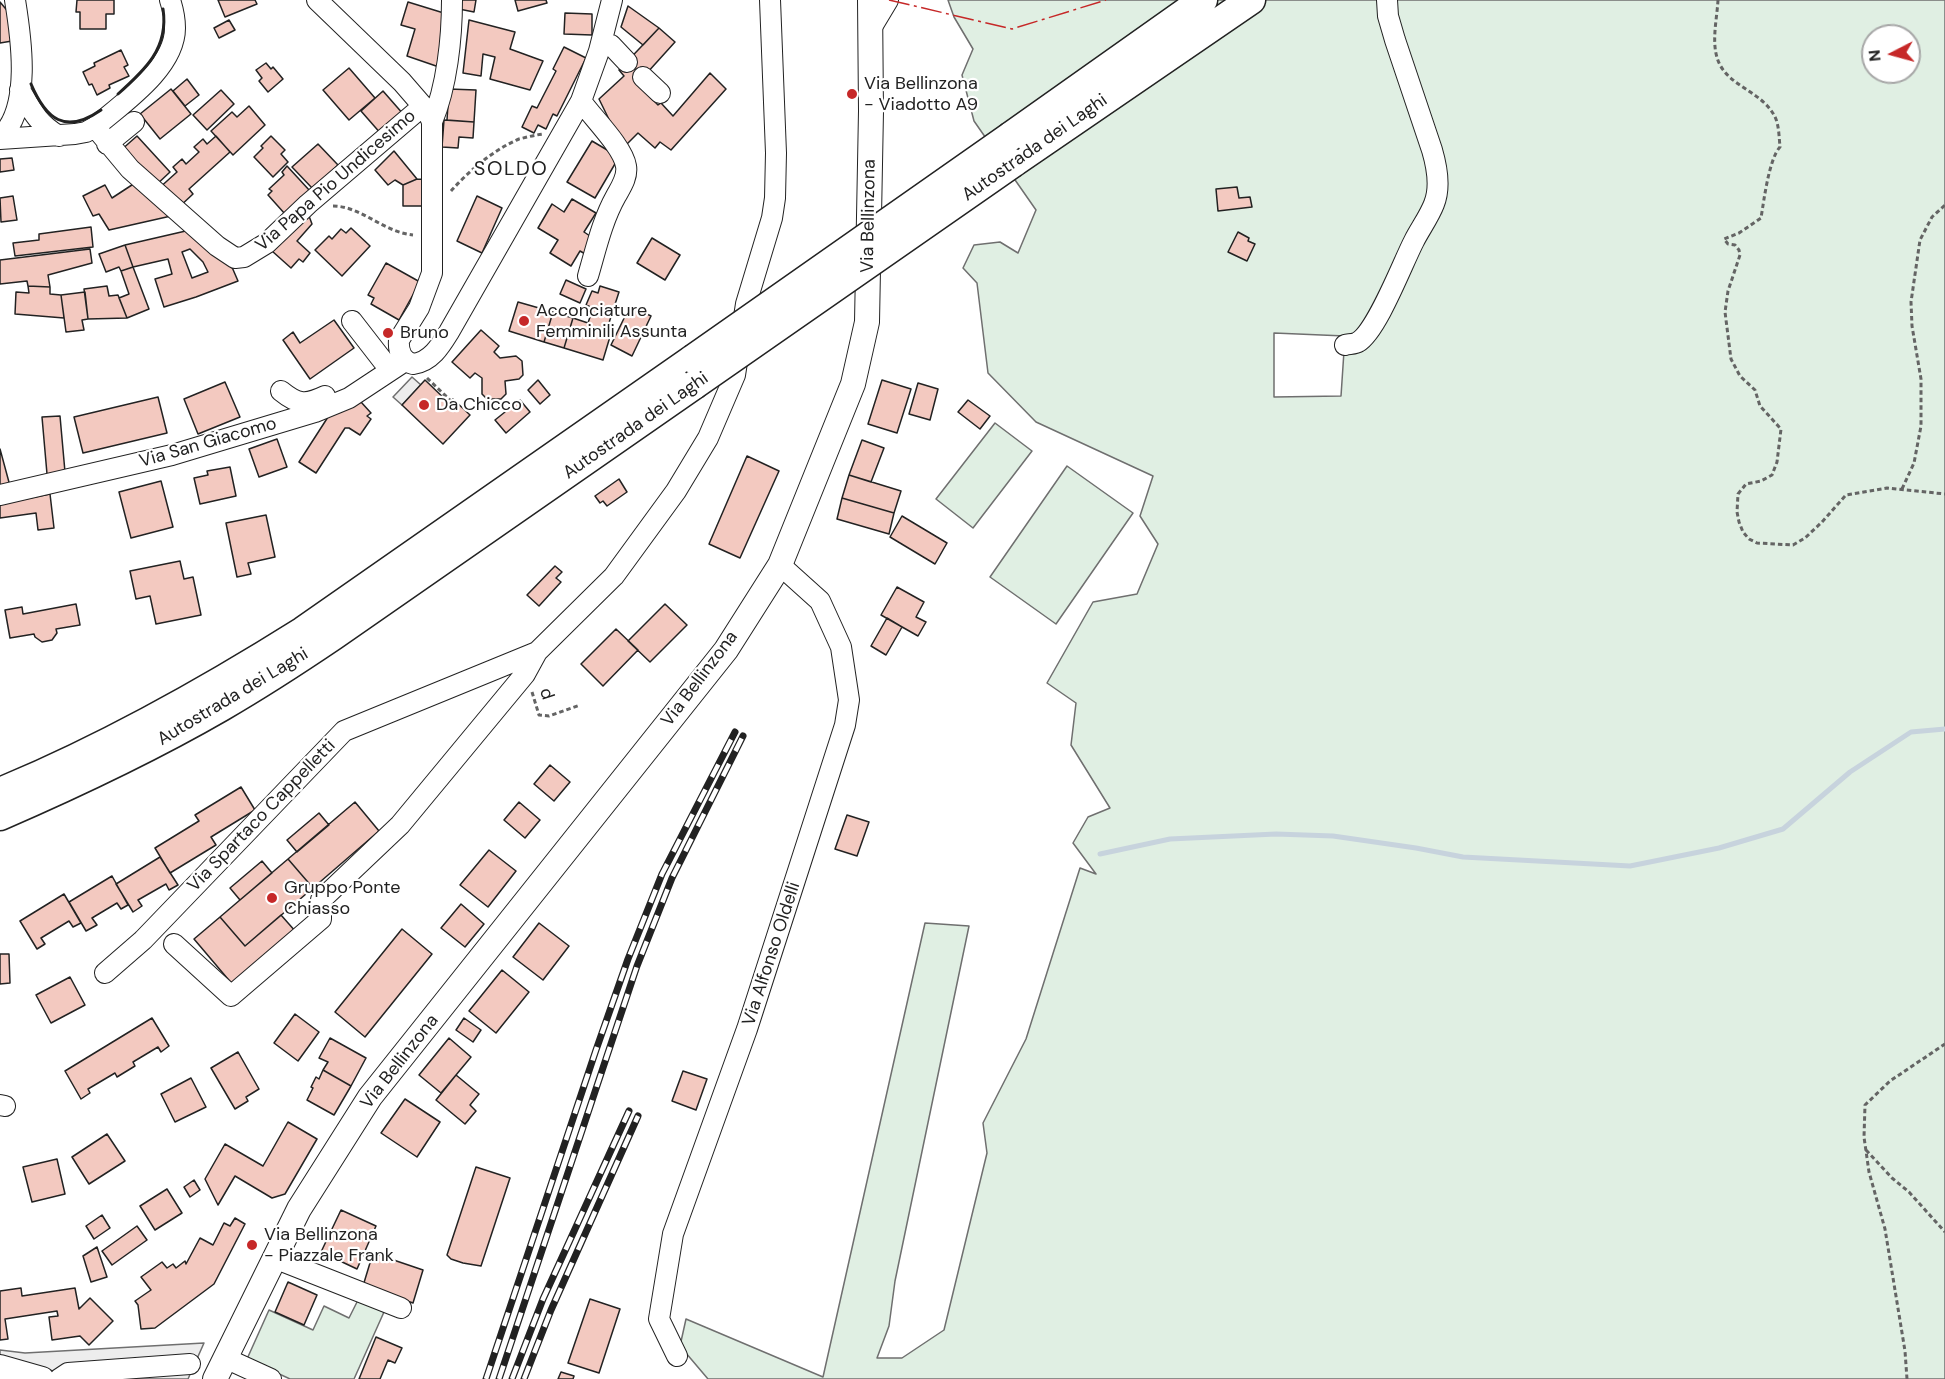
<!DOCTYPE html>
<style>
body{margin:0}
#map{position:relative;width:1945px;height:1379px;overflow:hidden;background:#fff;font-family:"DM Sans",sans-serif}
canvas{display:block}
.north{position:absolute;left:1861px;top:24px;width:60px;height:60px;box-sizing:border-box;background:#fff;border:2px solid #a7a7a7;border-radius:50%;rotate:264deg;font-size:16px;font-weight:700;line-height:24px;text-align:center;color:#222}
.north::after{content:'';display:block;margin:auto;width:21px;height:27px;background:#c62828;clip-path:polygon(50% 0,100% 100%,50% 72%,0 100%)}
</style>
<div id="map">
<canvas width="1945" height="1379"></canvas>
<div class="north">N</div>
</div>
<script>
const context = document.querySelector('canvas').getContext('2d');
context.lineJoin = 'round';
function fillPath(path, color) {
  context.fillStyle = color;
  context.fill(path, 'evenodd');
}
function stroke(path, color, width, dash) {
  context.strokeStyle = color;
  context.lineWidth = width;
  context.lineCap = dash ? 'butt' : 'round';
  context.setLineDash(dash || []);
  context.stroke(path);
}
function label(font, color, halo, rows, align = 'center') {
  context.font = font + ' "DM Sans",sans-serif';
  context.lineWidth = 4.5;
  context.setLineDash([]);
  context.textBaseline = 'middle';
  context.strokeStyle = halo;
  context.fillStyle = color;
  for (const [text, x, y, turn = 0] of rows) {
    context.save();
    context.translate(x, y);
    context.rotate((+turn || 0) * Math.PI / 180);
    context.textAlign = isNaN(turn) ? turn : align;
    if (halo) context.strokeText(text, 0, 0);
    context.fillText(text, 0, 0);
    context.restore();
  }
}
const green = new Path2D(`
 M948,0H1945V1379H708L680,1346L686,1319L823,1377L925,923L969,926L895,1281L889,1326L877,1358H902L944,1330L987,1153L983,1123L1026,1039L1080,868L1096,874L1073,843L1088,817L1110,808L1071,745L1076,703L1047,683L1093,602L1137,594L1158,544L1140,516L1153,476L1036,422L988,373L977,283L963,268L974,245L1000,242L1018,253L1036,210L974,121L962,75L973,49L954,17ZM1873,36H1909V72H1873ZM1274,333L1345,336L1341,396L1274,397Z
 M995,423L1032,451L973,528L936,499Z
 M1067,466L1133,513L1056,624L990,577Z
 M358,1300L384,1312L354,1379H290L247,1359L269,1310L313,1330L324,1306L349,1318Z`);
fillPath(green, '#e0efe3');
stroke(green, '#6f6f6f', 1.5);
const parking = new Path2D(`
 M412,377L421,385L402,405L393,397Z
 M204,1343L188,1379H79L11,1358L0,1357V1350L25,1353Z`);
fillPath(parking, '#ededed');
stroke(parking, '#6f6f6f', 1.5);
stroke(new Path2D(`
 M1100,854L1170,839L1276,834L1333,836L1416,848L1463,857L1630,866L1719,848L1783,829L1850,772L1911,732L1945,729`), '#c7d3dd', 5);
const building = new Path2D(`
 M77,0H114V14H106V29H80V12H76Z
 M218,0H255L257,4L225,17Z
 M456,0H476L474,12L454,8Z
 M515,0H546L547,3L518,11Z
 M0,2L11,15L12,41L0,43Z
 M408,2L447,14L441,32L449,35L439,67L407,56L415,29L401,25Z
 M628,6L659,28L643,45L621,27Z
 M565,13L592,14V35L564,34Z
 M229,20L235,30L219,38L214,28Z
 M469,20L515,32L510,49L543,61L530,90L490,79L495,57L483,54L481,76L463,73Z
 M659,28L675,42L637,84L658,105L661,103L673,116L710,73L726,89L671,150L660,142L655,148L638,133L623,148L599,99L624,76L619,70Z
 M564,47L586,58L557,116L553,114L546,129L538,125L534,133L522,127L532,106L537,108L556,71L553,69Z
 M121,50L128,65L124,67L129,76L109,85L110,88L97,95L92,84L89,85L83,72L95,66L94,63Z
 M266,63L271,69L273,67L283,79L268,92L259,81L262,78L256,70Z
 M349,68L375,98L349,120L323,90Z
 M187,79L199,95L185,106L173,91Z
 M171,89L191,114L160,139L140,114Z
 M449,89L476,90L474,122L447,120Z
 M221,90L234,104L207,130L193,115Z
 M383,91L404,115L382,135L361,111Z
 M249,106L265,125L233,155L211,131L232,112L237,117Z
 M444,120L474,122L473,138L459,137L458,148L442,147Z
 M137,136L170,172L154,187L120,151Z
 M216,136L230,152L189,189L193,194L178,208L157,190L177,172L173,167L182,159L186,164L199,152L194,147L203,139L207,144Z
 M271,136L285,150L281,154L288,162L273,177L254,157L263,148L261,146Z
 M592,141L619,157L595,198L567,182Z
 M318,144L338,165L313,189L292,167Z
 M394,151L417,179L403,185L395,180L388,185L375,170Z
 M12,158L14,170L0,172V159Z
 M287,166L310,191L285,214L268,195L272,191L269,189L284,175L282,172Z
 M417,179L430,180L429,206H403V185Z
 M138,181L171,216L109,230L99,214L93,216L83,196L105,185L112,198Z
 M1237,187L1239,198L1250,197L1252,207L1218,211L1216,189Z
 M13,196L17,220L1,222L0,198Z
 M477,196L502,208L482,253L457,241Z
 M572,199L596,213L584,232L596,240L587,255L580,251L571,266L550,253L558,240L538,228L552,204L564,212Z
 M309,216L312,224L297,241L310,253L303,262L299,259L291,268L272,251L301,217Z
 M91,227L93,247L15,256L13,243L39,240V234Z
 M351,228L370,246L342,276L315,250L329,236L332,239L341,229L346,233Z
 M190,230L228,258L238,281L196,297L164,307L155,279L172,274L168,259L133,267L125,245ZM190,249L203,262L208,272L192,278L182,252Z
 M1238,232L1249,238L1248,241L1255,244L1247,261L1228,252Z
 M652,238L680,255L665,280L637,263Z
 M125,245L133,267L121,271L119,267L106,272L99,254Z
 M90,249L92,263L48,275L50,287L28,286L27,281L0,284V260Z
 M386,263L420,282L399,320L371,304L374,298L368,295Z
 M133,267L149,309L127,318L119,298L129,294L121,271Z
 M566,280L586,289L580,303L560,294Z
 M28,286L50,287V294L61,295L64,318L15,314L16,292L29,293Z
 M107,286L109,296L118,295L127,318L88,319L84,289Z
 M600,286L619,292L607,329L612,330L603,360L564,348L573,318L588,323L593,308L586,305L592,291L598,293Z
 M85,292L88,319L82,320L84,330L66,332L61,295Z
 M518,302L553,312L544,342L509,331Z
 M630,306L651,316L632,356L611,345Z
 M553,312L573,318L564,348L544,342Z
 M334,320L354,348L310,379L283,340L293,332L300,343Z
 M481,330L499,346L494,352L500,358L516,356L522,361L523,375L519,379L505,381L506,394L501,399H487L482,394V378L475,373L470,378L452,362Z
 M425,380L449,403L453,399L470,415L443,444L402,405Z
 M538,380L550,395L540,404L528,390Z
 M882,380L911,389L897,433L868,424Z
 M225,382L240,417L198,434L184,399Z
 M918,383L938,389L930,420L909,414Z
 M158,397L167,433L83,453L74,417Z
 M520,400L530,412L506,433L495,420Z
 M968,400L990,416L980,429L958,412Z
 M361,402L371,413L367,416L371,419L360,435L349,428H345L316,473L299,462L328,417Z
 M60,416L65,472L47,474L42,417Z
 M277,439L287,467L259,477L249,449Z
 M862,440L884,448L871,482L849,475Z
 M0,449L10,486L0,489Z
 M747,456L779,471L740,558L709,544Z
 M230,467L236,496L200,504L194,478L208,475L207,471Z
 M849,475L901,491L894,513L842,498Z
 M619,479L627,492L607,506L603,501L600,503L595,496Z
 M161,481L173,527L131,538L119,492Z
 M50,494L54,528L38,530L36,513L0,518V504Z
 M842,498L894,513L889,534L837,519Z
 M266,515L275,557L248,563L251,574L237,577L226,523Z
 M902,516L947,543L935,564L890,537Z
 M180,561L184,579L193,577L201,615L156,624L150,596L136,599L130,571Z
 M555,566L562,572L556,578L561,582L539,606L527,595Z
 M897,587L924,602L916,617L926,622L918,636L881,615Z
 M76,604L80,625L56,629L57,633L52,640L42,642L35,637L34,634L10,638L5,610L22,607L23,614Z
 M665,604L687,625L650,662L628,641Z
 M887,618L902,627L886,655L871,646Z
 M616,629L638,650L603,686L581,664Z
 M550,765L570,782L554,801L534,784Z
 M241,787L255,810L211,837L216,845L170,873L155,848L199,821L195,815Z
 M355,802L379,831L313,888L288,859Z
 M519,802L540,820L525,838L504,820Z
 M319,813L329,825L297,852L287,840Z
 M847,815L869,822L857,856L835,849Z
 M489,850L516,871L488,907L460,885Z
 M160,857L178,885L169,890L166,884L138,900L142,906L133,912L116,884Z
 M288,859L313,888L245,946L220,917Z
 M262,861L272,873L240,900L230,888Z
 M112,876L128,905L121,909L117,903L92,918L97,925L86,931L69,902Z
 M64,894L81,923L73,927L69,921L41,938L45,944L37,949L20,921Z
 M461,904L484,924L465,947L441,928Z
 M281,915L296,932L233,985L194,939L220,917L245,946Z
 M539,923L569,946L543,980L513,957Z
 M402,929L432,954L365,1037L335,1012Z
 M0,954H9L10,983L0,984Z
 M502,970L529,992L496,1033L469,1011Z
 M70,977L85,1005L51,1023L36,995Z
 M295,1014L319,1032L298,1061L274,1043Z
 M152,1018L169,1046L161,1052L158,1047L133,1062L135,1066L117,1077L115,1073L88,1089L90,1093L81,1099L65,1071Z
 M464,1018L481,1030L473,1042L456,1030Z
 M330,1038L366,1058L351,1086L323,1070L328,1062L319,1058Z
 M449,1038L471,1057L441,1093L419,1075Z
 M238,1052L259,1089L246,1097L248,1101L235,1109L211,1068Z
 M323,1070L351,1086L334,1115L307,1100L313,1088L311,1087L316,1077L319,1079Z
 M683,1071L707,1079L696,1110L672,1101Z
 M456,1075L479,1094L470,1105L476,1111L465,1124L436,1100Z
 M191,1078L206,1107L175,1122L161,1094Z
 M405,1099L440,1122L417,1157L381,1133Z
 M288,1122L317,1139L285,1194L272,1198L235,1176L218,1205L205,1179L225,1144L263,1166Z
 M107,1134L125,1161L89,1184L72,1157Z
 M57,1159L65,1194L32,1202L23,1167Z
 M476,1167L510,1178L481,1266L463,1263L451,1259L447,1255Z
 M194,1180L200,1190L190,1197L184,1187Z
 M167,1189L182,1213L155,1230L140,1206Z
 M341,1210L376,1226L357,1269L321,1252Z
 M102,1215L110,1228L94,1239L86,1226Z
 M235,1218L245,1224L214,1284L155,1328L141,1329L138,1305L135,1301L151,1290L141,1277L162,1262L167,1268L173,1264L176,1268L185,1261L186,1264L200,1238L213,1245L224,1223L230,1226Z
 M137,1226L147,1240L112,1265L102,1251Z
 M97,1247L107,1277L91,1282L83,1256Z
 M373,1253L423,1270L413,1303L363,1286Z
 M288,1282L317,1295L304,1325L275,1312Z
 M21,1288L22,1296L75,1288L79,1309L90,1298L113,1321L89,1345L80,1336L52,1340L49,1317L58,1316L57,1311L5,1319L8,1339L0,1340V1291Z
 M590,1299L620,1309L599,1373L568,1363Z
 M376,1337L402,1348L395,1363L388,1360L380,1379H359Z
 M561,1372L574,1376L573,1379H558Z`);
fillPath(building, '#f3c9c0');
stroke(building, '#222', 1.5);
const minor = new Path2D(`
 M317,0L402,82L428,112L432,122V273L419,308L399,340C398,352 402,361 413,364C431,362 441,345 449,332L581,101L599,51L612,0
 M870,30L888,0
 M611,45L627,62
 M643,77L660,93
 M20,90C32,111 38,124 59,136
 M581,101C593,118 623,147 626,166C628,177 621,187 616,196C602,221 596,249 588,276
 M432,122C447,86 452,38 452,0
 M95,127L130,169L217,246L235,258L244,257L267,243L308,204L423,106
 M0,137C32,109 21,37 15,0
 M0,139L75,134L86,132L95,127C123,103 175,68 175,28C175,18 173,9 170,0
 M107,144L134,122
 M352,321L383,361
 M1345,345C1349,344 1355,344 1358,342C1377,331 1403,262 1414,241C1420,229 1429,217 1434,204C1441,187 1437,167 1432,150L1395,40L1388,16L1387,0
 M281,391C298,405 306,405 325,396
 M0,495L172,455L315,412L349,398L405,361
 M174,944L231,996L321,919V900L400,825L525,674L537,652
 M105,973L143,940L344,731L537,652L614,576L676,491L708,438L735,375L746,304L772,218L775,198L776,153L770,0
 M0,1105L5,1106
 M274,1258L401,1308
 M677,1356L659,1319L673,1234L747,1029L845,725L849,700L841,647L820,601L780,565
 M225,1358L271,1379
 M59,1379L68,1373L190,1364`);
const major = new Path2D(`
 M0,1367L42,1379
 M215,1379L299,1209L370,1097L726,650L780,565L853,384L867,322L871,111L870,0`);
const highway = new Path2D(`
 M1011,136L1203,0
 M1013,163L1251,0
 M0,792C106,748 206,692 303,631L693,359
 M0,816C76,783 150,748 221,707C259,685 296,661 333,636L694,385`);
stroke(minor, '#222', 22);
stroke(major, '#222', 26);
stroke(highway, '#222', 31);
stroke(new Path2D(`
 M1718,0C1717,20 1710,46 1720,65C1732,87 1761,92 1774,115C1779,123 1779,137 1780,147C1769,159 1764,200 1761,218L1739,233L1724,239L1728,244L1735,245L1739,250L1740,255L1728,291L1725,312L1731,359L1740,376L1755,390L1760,406L1781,429L1777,462L1772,475L1761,481L1746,484L1738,494L1737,512L1739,522L1743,532L1749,539L1757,543L1793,545L1805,538L1822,522L1846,495L1887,488L1945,494
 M451,191C469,171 493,150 519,139C527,137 535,135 543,134
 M333,206C361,206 383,232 413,235
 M427,378L451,401
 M1902,489L1914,463L1921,426V379L1912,326L1911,302L1920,240L1932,217L1945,205
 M532,692L539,715L549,716L580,705
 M1866,1150L1892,1178L1909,1192L1945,1232
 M1907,1379L1905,1351L1885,1229L1869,1172L1864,1137L1865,1105L1890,1081L1945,1044`), '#646464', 3, [4.5, 3]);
stroke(minor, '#fff', 20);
stroke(major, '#fff', 24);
stroke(highway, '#fff', 28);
const rail = new Path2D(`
 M486,1379L596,1050L628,959L662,874L735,732
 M499,1379L637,966L672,878L743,736
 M512,1379L543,1299L629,1111
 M524,1379L551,1310L638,1116`);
stroke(rail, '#222', 7);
stroke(rail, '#fff', 4.5, [14]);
const highwayBridge = new Path2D(`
 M693,359L1011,136
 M694,385L1013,163`);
stroke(highwayBridge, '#222', 31, []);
stroke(highwayBridge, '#fff', 28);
stroke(new Path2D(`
 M31,84C46,119 65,135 101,110
 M118,94C145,70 169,48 163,9`), '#222', 3);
stroke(new Path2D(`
 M889,0L1012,29L1106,0`), '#c62828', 1.5, [21, 4.5, 3, 4.5]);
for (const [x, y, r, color] of [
 [852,94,6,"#c62828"],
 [524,321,6,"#c62828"],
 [388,333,6,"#c62828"],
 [424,405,6,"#c62828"],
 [272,898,6,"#c62828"],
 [252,1245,6,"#c62828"]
]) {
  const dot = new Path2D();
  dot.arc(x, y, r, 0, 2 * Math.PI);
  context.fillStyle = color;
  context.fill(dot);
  stroke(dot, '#fff', 2);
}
label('18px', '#222', '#fff', [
 ["Via Bellinzona",864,84],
 ["- Viadotto A9",864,105],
 ["Acconciature",536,311],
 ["Femminili Assunta",536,332],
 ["Bruno",400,333],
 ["Da Chicco",436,405],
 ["Gruppo Ponte",284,888],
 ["Chiasso",284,909],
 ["Via Bellinzona",264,1235],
 ["- Piazzale Frank",264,1256]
], 'left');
label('18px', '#222', '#fff', [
 ["Autostrada dei Laghi",1035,148,-35],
 ["Via Papa Pio Undicesimo",336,181,-41],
 ["Via Bellinzona",869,216,-89],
 ["Autostrada dei Laghi",636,426,-35],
 ["Via San Giacomo",208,443,-16],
 ["Via Bellinzona",700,679,-53],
 ["d",546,694,72],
 ["Autostrada dei Laghi",233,697,-31],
 ["Via Spartaco Cappelletti",262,816,-46],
 ["Via Alfonso Oldelli",772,954,-72],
 ["Via Bellinzona",400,1062,-52]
]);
context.letterSpacing = '1.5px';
label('20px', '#222', '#fff', [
 ["SOLDO",511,170]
]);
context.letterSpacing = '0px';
</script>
